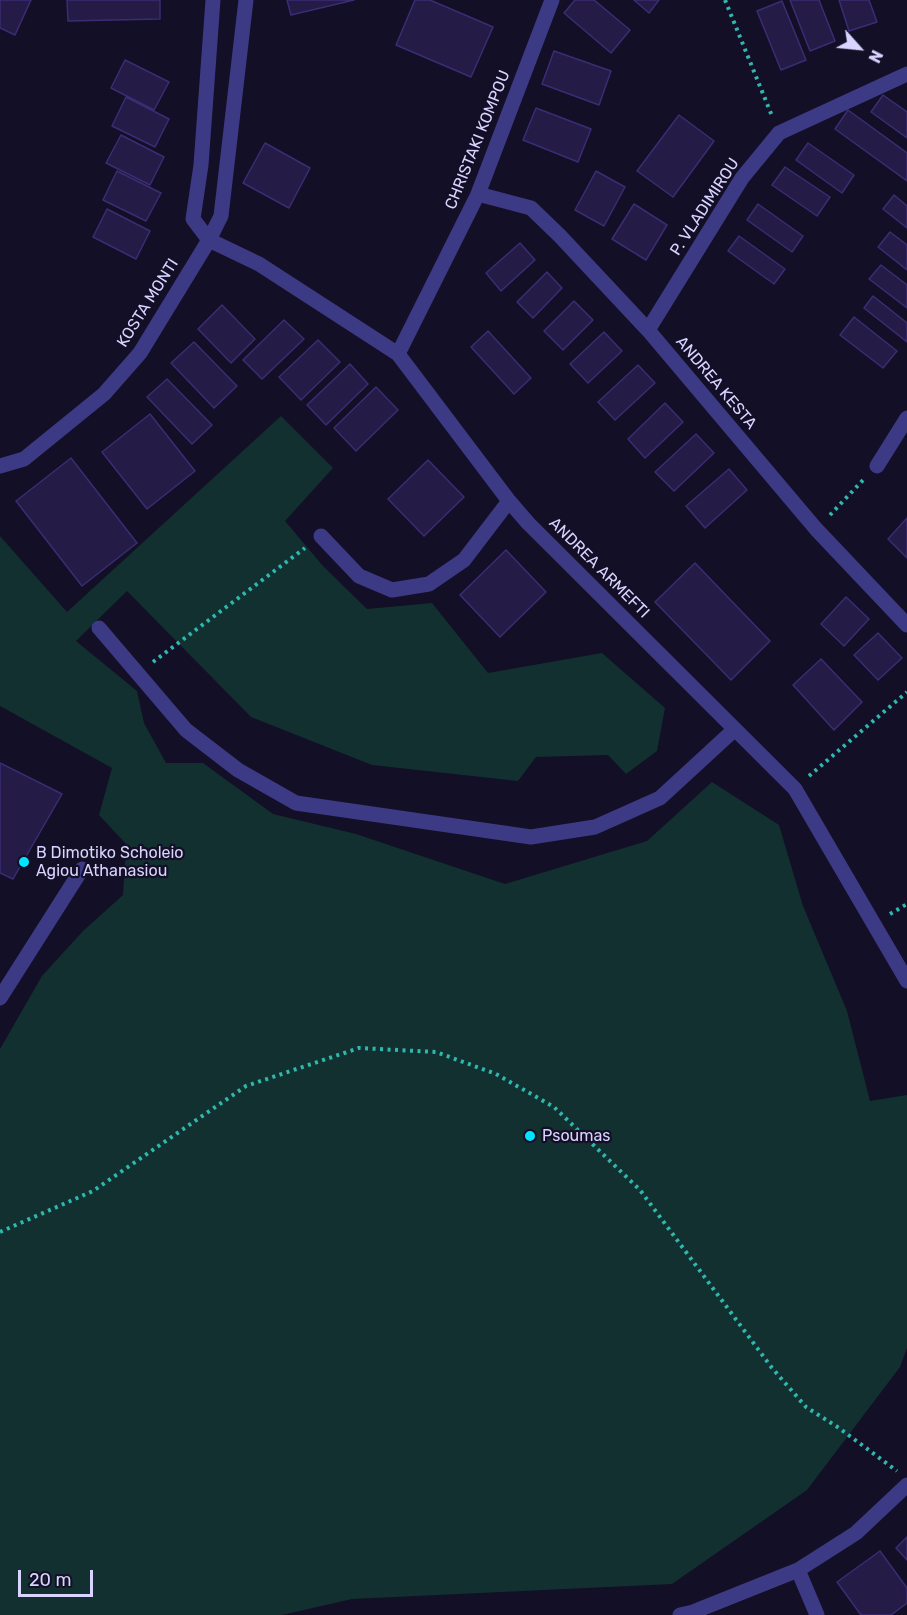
<!DOCTYPE html>
<style>
body{margin:0}
#map{position:relative;width:907px;height:1615px;overflow:hidden;background:#130f26;font-family:Rubik,sans-serif}
canvas{display:block}
.north{position:absolute;left:829px;top:18px;width:60px;height:60px;-webkit-text-stroke:4px #130f26;paint-order:stroke;rotate:117deg;font-size:16px;font-weight:700;line-height:24px;text-align:center;color:#d9d4ff}
.north::after{content:'';display:block;margin:auto;width:21px;height:27px;background:#d9d4ff;clip-path:polygon(50% 0,100% 100%,50% 72%,0 100%)}
.scale{position:absolute;left:18px;top:1570px;width:75px;height:27px;box-sizing:border-box;border:3px solid #d9d4ff;border-top:0;padding-left:8px;font-size:18px;line-height:21px;white-space:nowrap;color:#d9d4ff;-webkit-text-stroke:4px #130f26;paint-order:stroke}
</style>
<div id="map">
<canvas width="907" height="1615"></canvas>
<div class="north">N</div>
<div class="scale">20 m</div>
</div>
<script>
const context = document.querySelector('canvas').getContext('2d');
context.lineJoin = 'round';
function fillPath(path, color) {
  context.fillStyle = color;
  context.fill(path, 'evenodd');
}
function stroke(path, color, width, dash) {
  context.strokeStyle = color;
  context.lineWidth = width;
  context.lineCap = dash ? 'butt' : 'round';
  context.setLineDash(dash || []);
  context.stroke(path);
}
function label(font, color, halo, rows, align = 'center') {
  context.font = font + ' Rubik,sans-serif';
  context.lineWidth = 4.5;
  context.setLineDash([]);
  context.textBaseline = 'middle';
  context.strokeStyle = halo;
  context.fillStyle = color;
  for (const [text, x, y, turn = 0] of rows) {
    context.save();
    context.translate(x, y);
    context.rotate((+turn || 0) * Math.PI / 180);
    context.textAlign = isNaN(turn) ? turn : align;
    if (halo) context.strokeText(text, 0, 0);
    context.fillText(text, 0, 0);
    context.restore();
  }
}
fillPath(new Path2D(`
 M281,416L333,468L285,521L323,566L367,609L432,603L488,673L602,653L665,708L657,751L626,774L608,755L536,757L518,781L372,765L251,717L127,591L76,641L137,691L144,723L166,763H203L273,814L356,834L505,884L647,841L712,782L779,825L803,906L847,1011L870,1101L907,1095V1348L900,1367L807,1490L672,1584L352,1599L282,1615H0V1049L42,976L83,931L123,895L126,844L99,815L112,768L0,706V536L67,612Z`), '#12302f');
const building = new Path2D(`
 M0,0H31L15,35L0,28Z
 M67,0H160V19L68,21Z
 M287,0H354L291,15Z
 M415,0H430L493,27L471,77L396,45Z
 M575,0H594L630,30L611,53L564,13Z
 M634,0H659L649,13Z
 M790,0H819L835,41L810,51Z
 M839,0H869L877,22L849,31Z
 M782,1L806,60L781,70L757,11Z
 M554,51L611,71L599,105L542,84Z
 M125,60L169,82L154,110L111,88Z
 M883,95L907,112V138L871,112Z
 M126,97L169,119L155,147L112,126Z
 M536,108L591,129L578,162L523,140Z
 M848,110L907,153V181L835,129Z
 M679,115L714,141L673,197L637,171Z
 M121,135L164,157L150,185L106,163Z
 M265,143L310,168L289,208L243,183Z
 M808,143L854,175L842,193L796,160Z
 M785,167L830,197L817,216L772,185Z
 M117,171L161,193L146,221L103,200Z
 M596,171L625,187L604,226L575,210Z
 M894,195L907,206V228L883,209Z
 M634,204L667,225L646,260L612,239Z
 M758,204L803,236L792,252L747,220Z
 M107,209L150,231L136,259L93,237Z
 M890,232L907,245V270L878,247Z
 M739,236L785,269L774,284L728,251Z
 M520,243L535,260L501,291L486,273Z
 M881,265L907,285V308L869,279Z
 M547,272L562,288L533,318L517,302Z
 M873,296L907,323V342L864,308Z
 M574,301L593,320L563,350L544,331Z
 M222,305L255,339L231,363L198,329Z
 M854,317L897,351L883,368L840,335Z
 M284,320L304,339L262,379L243,360Z
 M488,331L531,378L514,394L471,347Z
 M604,332L622,351L588,383L570,364Z
 M318,340L340,362L301,400L279,377Z
 M194,342L237,386L214,408L171,363Z
 M350,364L368,384L326,425L307,405Z
 M638,365L655,383L615,420L598,402Z
 M167,379L212,425L192,444L147,397Z
 M376,387L398,410L356,451L334,428Z
 M665,403L683,422L645,458L628,439Z
 M150,414L195,471L147,509L102,452Z
 M696,434L714,453L674,491L655,472Z
 M71,458L137,543L82,586L16,501Z
 M428,460L464,497L424,536L388,499Z
 M729,469L747,490L705,528L686,506Z
 M907,518V558L888,539Z
 M506,550L546,592L500,637L460,595Z
 M695,563L770,641L731,680L655,602Z
 M846,597L869,619L844,646L821,624Z
 M878,633L902,658L878,680L854,655Z
 M821,659L862,702L834,730L793,685Z
 M0,763L62,794L13,879L0,873Z
 M907,1537V1560L896,1548Z
 M880,1551L907,1588V1603L891,1615H861L837,1582Z`);
fillPath(building, '#241b47');
stroke(building, '#3b2d73', 1.5);
stroke(new Path2D(`
 M725,0L772,116
 M830,515L864,479
 M153,662L305,548
 M809,776L907,692
 M890,914L907,904
 M0,1232L93,1191L246,1086L359,1048L436,1052L496,1074L554,1107L640,1190L772,1368L806,1407L839,1428L897,1471`), '#2fb8b0', 4, [3, 4.5]);
stroke(new Path2D(`
 M213,0L201,165L193,219L209,240L259,264L398,354L509,501L528,523L795,789L907,981
 M478,194L531,208L560,236L648,330L816,529L907,625
 M648,330L742,178L779,133L907,74
 M398,354L478,194L552,0
 M0,466L24,459L104,394L140,353L209,240L221,216L246,0
 M877,466L907,418
 M321,536L359,576L392,590L429,584L464,560L509,501
 M99,628L186,730L238,770L296,803L531,837L595,827L660,798L735,729
 M0,998L82,869
 M798,1570L817,1615
 M680,1615L693,1612L798,1570L856,1533L907,1485`), '#3d3a85', 15);
for (const [x, y, r, color] of [
 [24,862,6,"#00e5ff"],
 [530,1136,6,"#00e5ff"]
]) {
  const dot = new Path2D();
  dot.arc(x, y, r, 0, 2 * Math.PI);
  context.fillStyle = color;
  context.fill(dot);
  stroke(dot, '#130f26', 2);
}
label('16px', '#d9d4ff', '#130f26', [
 ["CHRISTAKI KOMPOU",478,140,-68],
 ["P. VLADIMIROU",705,207,-57],
 ["KOSTA MONTI",148,303,-58],
 ["ANDREA KESTA",716,383,50],
 ["ANDREA ARMEFTI",599,568,45]
]);
label('16px', '#d9d4ff', '#130f26', [
 ["B Dimotiko Scholeio",36,853],
 ["Agiou Athanasiou",36,871],
 ["Psoumas",542,1136]
], 'left');
</script>
